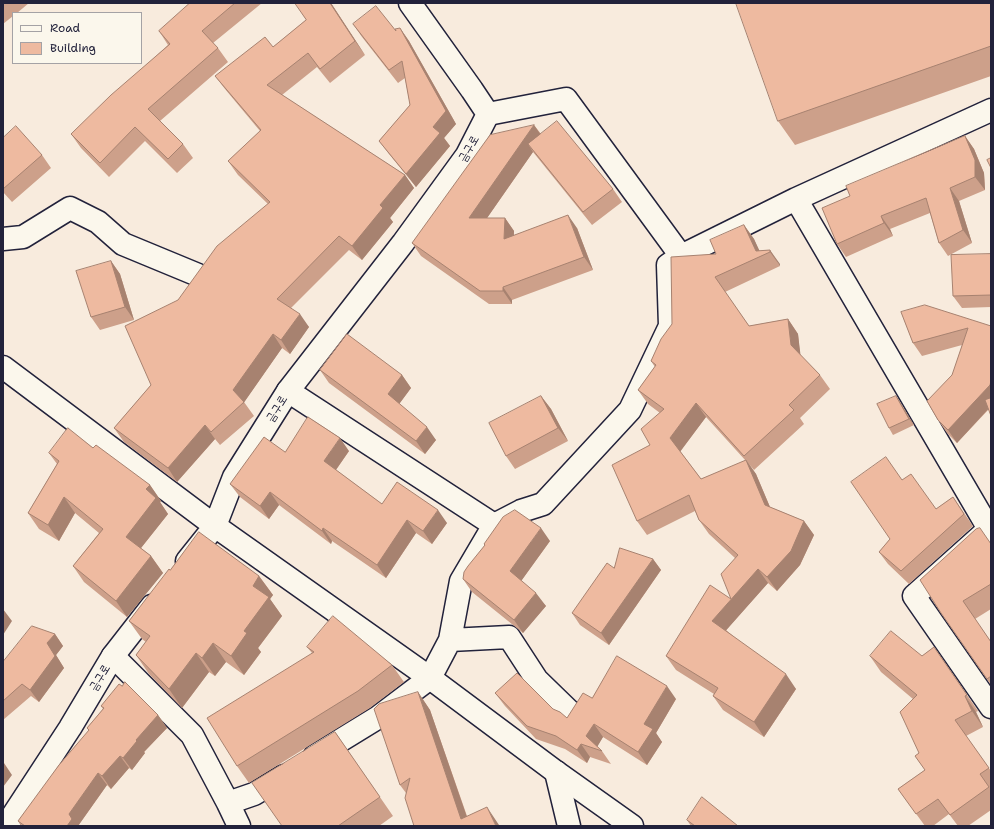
<!DOCTYPE html>
<meta charset="utf-8">
<style>
body{margin:0}
#map{position:relative;width:994px;height:829px;overflow:hidden;background:#f8ebdd;font-family:"Shantell Sans",sans-serif}
canvas{display:block}
.frame{position:absolute;inset:0;border:4px solid #22223b;pointer-events:none}
.legend{position:absolute;left:12px;top:12px;width:130px;height:52px;box-sizing:border-box;background:#fbf7ec;border:1px solid #a4a2a5;margin:0;padding:5px 7px;list-style:none;font-size:12px;color:#22223b}
.legend li{display:flex;align-items:center;gap:8px;height:20px}
.legend b{width:20px;border:1px solid #a4a2a5}
</style>
<div id="map">
<canvas width="994" height="829"></canvas>
<div class="frame"></div>
<ul class="legend">
<li><b style="height:5px;background:#fbf7ec"></b>Road</li>
<li><b style="height:11px;background:#eebaa0"></b>Building</li>
</ul>
</div>
<script>
const context = document.querySelector('canvas').getContext('2d');
context.lineJoin = 'round';
function stroke(path, color, width, dash) {
  context.strokeStyle = color;
  context.lineWidth = width;
  context.lineCap = dash ? 'butt' : 'round';
  context.setLineDash(dash || []);
  context.stroke(path);
}
function fillPath(path, color) {
  context.fillStyle = color;
  context.fill(path, 'evenodd');
}
function label(font, color, halo, rows, align = 'center') {
  context.font = font + ' "Shantell Sans","Poor Story",sans-serif';
  context.lineWidth = 3;
  context.setLineDash([]);
  context.textBaseline = 'middle';
  context.strokeStyle = halo;
  context.fillStyle = color;
  for (const [text, x, y, turn = 0] of rows) {
    context.save();
    context.translate(x, y);
    context.rotate((+turn || 0) * Math.PI / 180);
    context.textAlign = isNaN(turn) ? turn : align;
    if (halo) context.strokeText(text, 0, 0);
    context.fillText(text, 0, 0);
    context.restore();
  }
}
const street = new Path2D(`
 M488,114L566,99L681,256L796,199L991,110
 M796,199L989,529L914,596L991,707
 M3,239L23,237L70,208L98,222L123,244L198,275
 M288,391L494,525L461,581L450,640L509,637L537,680L571,713
 M494,525L521,511L543,504L630,410L670,326L668,265L681,256
 M113,656L192,735L228,803L239,826
 M315,756L377,718L430,678L450,640
 M556,772L569,826
 M228,803L254,794L284,776`);
const secondary = new Path2D(`
 M3,367L215,526L430,678L556,772L632,826
 M187,561L215,526L234,477L288,391L403,243L467,155L488,114L472,90L410,3
 M6,826L70,728L113,656L152,606`);
stroke(street, '#22223b', 25);
stroke(secondary, '#22223b', 25);
stroke(street, '#fbf7ec', 22);
stroke(secondary, '#fbf7ec', 22);
fillPath(new Path2D(`
 M3,3H29L17,13H13V16L3,24Z
 M190,3H262L213,43L218,48L228,62L160,121L183,144L193,158L177,173L145,141L109,177L81,148L71,134L168,45L159,31Z
 M331,3L365,55L330,83L317,67L282,95L405,175L414,188L390,218L393,222L362,260L349,250L291,308L309,327L290,354L282,348L244,402L254,416L220,445L215,439L177,482L124,442L114,428L151,385L178,300L268,204L238,175L228,161L260,131L225,89L215,76L273,47L306,20Z
 M991,3V76L795,145L778,121Z
 M353,24L396,31L400,28L409,41L456,124L444,138L450,146L416,187L389,154L379,141L410,105L405,78L398,83L362,37Z
 M534,125L541,134L613,189L622,202L592,225L533,152L487,218H505L514,231V236L577,228L593,270L512,300V304H489L421,256L412,243Z
 M965,136L974,149L984,173L985,190L959,201L972,243L948,256L939,243L930,213L890,229L893,236L846,257L837,244L850,196Z
 M3,138L42,155L51,168L12,202L3,192Z
 M744,225L754,239L759,251L770,250L780,266L725,292L749,326L788,319L798,334L800,355L820,375L830,389L800,418L804,424L754,470L749,464L756,474L770,507L804,521L814,535L800,565L777,591L768,583L726,630L796,689L764,737L723,710L713,696L714,694L676,670L666,656L731,599L735,558L709,534L699,520L695,511L647,535L637,521L650,445L660,413L648,404L638,390L655,367L651,361L672,324L716,254ZM706,417L746,461L701,479L680,451Z
 M991,254V307L962,308L953,296Z
 M111,261L120,274L134,320L100,330L91,317Z
 M901,312L991,326L989,409L957,443L947,433L938,420L962,345L922,356L913,343Z
 M320,370L402,375L411,388L399,404L436,440L425,454L329,383Z
 M541,396L551,409L568,441L515,469L506,456Z
 M896,396L900,402L914,425L893,435L889,428Z
 M93,448L150,485L161,501L160,502L168,514L141,548L151,556L163,573L127,617L84,582L73,566L99,533L75,513L59,541L39,529L28,513L57,464L49,453Z
 M349,451L336,470L382,504L447,523L432,544L416,533L386,578L332,541L331,544L279,505L269,519L240,497L230,484L285,452Z
 M902,480L936,509L953,497L973,526L909,584L888,564L879,552L890,539Z
 M550,541L521,581L546,606L523,633L472,592L463,579L485,545L484,544Z
 M991,543V609L975,619L991,642V685L941,613Z
 M653,559L661,570L609,645L580,625L572,613L614,568Z
 M170,570L259,576L273,595L270,599L282,616L258,648L261,652L244,675L226,662L215,676L209,672L182,708L149,674L136,655L146,642L142,639L129,621Z
 M55,634L63,646L56,655L64,668L39,702L31,696L3,720V662Z
 M307,647L392,665L404,682L370,708L249,783L237,766L312,653Z
 M934,647L978,711L976,712L983,727L966,736L991,771V810L968,826H958L949,814L933,826H925L898,789L925,770L915,756L919,753L913,699L881,672L870,656H922Z
 M418,692L430,710L467,816L500,826H414L406,793L400,785Z
 M495,693L567,718L592,698L676,699L656,733L662,742L647,765L603,737L597,746L602,751L611,764L590,757L587,763L565,749L536,739L505,706Z
 M101,706L158,715L167,728L144,752L145,753L132,770L129,768L111,789L107,785L78,826H21L18,821L89,731L87,728L103,709Z
 M335,732L393,816L379,826H282Z
 M687,820L738,826H691Z`), '#cda08a');
fillPath(new Path2D(`
 M330,3H331L365,55L355,41Z
 M400,28L409,41L456,124L444,138L450,146L416,187L406,174L433,127Z
 M534,125L543,138L528,144L533,152L478,231L469,218Z
 M965,136L974,149L984,173L985,190L975,177Z
 M405,175L414,188L390,218L393,222L362,260L352,246L380,205Z
 M950,188L959,201L972,243L963,230Z
 M568,215L577,228L593,270L584,257Z
 M881,216L890,229L893,236L884,223Z
 M505,218L514,231L513,252L504,239Z
 M744,225L754,239L762,256L756,251Z
 M770,250L780,264V266L770,252Z
 M111,261L120,274L134,320L125,307Z
 M503,287L512,300V304L503,291Z
 M300,314L309,327L290,354L281,340Z
 M788,319L798,334L801,359L791,345Z
 M273,334L282,348L243,404L233,390Z
 M402,375L411,388L397,407L388,394Z
 M991,381V406L957,443L948,430Z
 M541,396L551,409L568,441L558,428Z
 M896,396L900,402L914,425L909,419Z
 M696,403L706,417L680,452L670,438Z
 M205,425L215,439L177,482L168,468Z
 M427,427L436,440L425,454L416,441Z
 M340,438L349,451L333,474L324,461Z
 M746,460L756,474L775,519L765,505Z
 M150,485L161,501L160,502L168,514L137,553L126,537L146,489Z
 M270,492L279,505L269,519L260,506Z
 M64,497L75,513L59,541L48,525Z
 M438,510L447,523L432,544L423,531Z
 M407,520L416,533L386,578L377,565Z
 M804,521L814,535L800,565L777,591L767,577Z
 M323,528L332,541L331,544L322,531Z
 M541,528L550,541L519,584L510,571Z
 M151,556L163,573L127,617L116,601Z
 M653,559L661,570L609,645L601,633Z
 M758,569L768,583L722,635L712,621Z
 M259,576L273,595L270,599L282,616L258,648L261,652L244,675L231,656L253,586Z
 M536,593L546,606L523,633L514,620Z
 M3,609L12,621L3,635Z
 M55,634L63,646L56,655L64,668L39,702L30,690L47,643Z
 M213,643L226,662L215,676L202,658Z
 M196,653L209,672L182,708L169,689Z
 M786,674L796,689L764,737L754,722Z
 M667,686L676,699L656,733L662,742L647,765L638,752L644,724Z
 M418,692L430,710L470,826L461,819Z
 M965,696L976,712L983,727L972,711Z
 M158,715L167,728L144,752L145,753L132,770L123,758L136,740Z
 M594,724L603,737L596,749L586,736Z
 M581,744L590,757L587,763L577,750Z
 M120,756L129,768L111,789L102,776Z
 M4,763L12,775L3,787V764Z
 M98,773L107,785L78,826H67L69,814Z
 M487,807L499,825L500,826H496Z`), '#a78270');
const building = new Path2D(`
 M190,3H235L202,31L218,48L148,109L183,144L168,159L135,127L100,163L71,134L111,95L170,44L159,31Z
 M295,3H330L355,41L320,69L308,53L267,85L405,175L380,205L383,208L352,246L339,236L277,299L300,314L281,340L273,334L233,390L244,402L211,432L205,425L168,468L114,428L151,385L125,326L178,300L217,246L270,202L228,161L261,130L215,76L265,37L273,47L306,20Z
 M736,3H991V46L778,121Z
 M376,6L396,31L395,29L400,28L446,111L433,127L440,133L406,174L379,141L410,105L402,61L389,70L353,24Z
 M557,121L613,189L583,212L528,144Z
 M534,125L469,218H505L504,239L568,215L584,257L503,287V291H480L412,243L490,135Z
 M16,126L42,155L3,189V138Z
 M965,136L975,160V177L950,188L963,230L939,243L926,198L881,216L884,223L837,244L822,208L850,196L846,186Z
 M991,158V168L987,160Z
 M744,225L756,251L770,250V252L715,277L749,326L788,319L791,345L820,375L789,405L794,410L744,456L696,403L670,438L701,479L746,460L765,505L804,521L791,551L767,577L758,569L712,621L786,674L754,722L713,696L718,688L666,656L710,585L731,599L721,574L738,555L699,520L689,495L637,521L612,465L650,445L641,429L664,409L638,390L656,365L651,361L661,339L672,324L671,257L716,254L710,240Z
 M991,254V295L953,296L951,255Z
 M111,261L125,307L91,317L76,271Z
 M925,305L991,326V381L990,385L948,430L938,420L927,401L952,375L968,328L913,343L901,312Z
 M347,334L402,375L388,394L427,427L416,441L320,370Z
 M541,396L558,428L506,456L489,423Z
 M896,396L909,419L889,428L877,404Z
 M991,398V416L985,400Z
 M308,417L340,438L324,461L382,504L397,482L438,510L423,531L407,520L377,565L323,528L322,531L270,492L260,506L230,484L264,437L285,452Z
 M68,428L93,448L96,445L150,485L146,489L156,498L126,537L151,556L116,601L73,566L103,529L64,497L48,525L28,513L59,461L49,453Z
 M886,457L902,480L911,474L936,509L953,497L964,514L901,571L879,552L890,539L851,482Z
 M515,510L541,528L510,571L536,593L514,620L463,579L464,572L468,566L485,545L484,544L503,517Z
 M980,528L991,544V584L963,601L991,642V676L987,679L941,613L920,580L976,529Z
 M199,532L259,576L253,586L269,597L244,631L247,633L231,656L213,643L202,658L196,653L169,689L136,655L150,636L129,621L169,569L170,570Z
 M620,548L653,559L601,633L572,613L607,563L614,568Z
 M333,616L392,665L358,691L237,766L207,718L314,652L307,647Z
 M32,626L55,634L47,643L55,656L30,690L22,684L3,701V662Z
 M891,631L922,656L934,647L967,695L965,696L972,711L955,720L989,768L980,774L989,787L950,815L938,799L916,814L898,789L925,770L915,756L919,753L900,712L917,695L870,656Z
 M617,656L667,686L644,724L653,729L638,752L594,724L586,736L602,751L581,744L577,750L556,736L527,726L495,693L517,673L553,709L560,712L567,718L583,693L592,698Z
 M125,682L158,715L136,740L137,741L123,758L120,756L102,776L98,773L69,814L72,819L67,826H25L18,821L59,765L89,730L87,728L104,708L101,706L119,684L122,686Z
 M418,692L461,819L487,807L496,826H414L405,798L410,778L400,785L374,709L379,704Z
 M335,732L380,797L338,826H282L252,783Z
 M702,797L738,826H695L687,820Z`);
fillPath(building, '#eebaa0');
stroke(building, '#a78270', 1);
label('12px', '#22223b', '#fbf7ec', [
 ["금구로",469,149,-60],
 ["금구로",277,409,-58],
 ["금구로",100,678,-59]
]);
</script>
